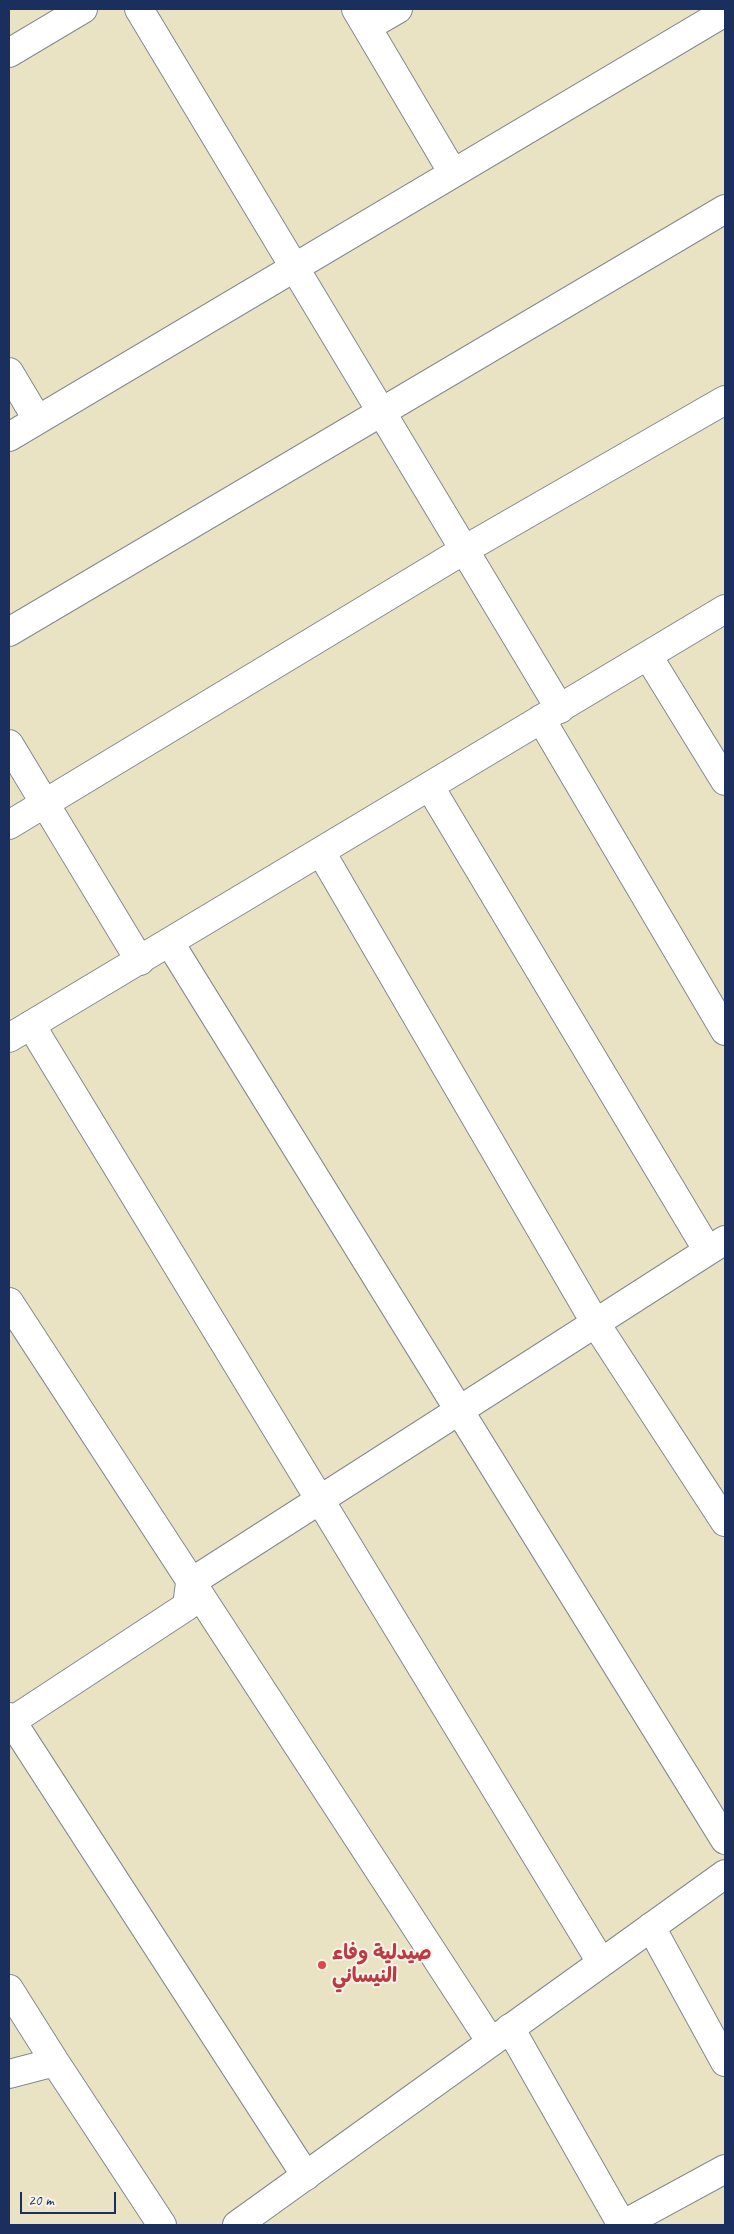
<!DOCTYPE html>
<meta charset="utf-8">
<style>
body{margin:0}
#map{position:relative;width:734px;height:2234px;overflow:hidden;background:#eae3c3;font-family:Caveat,sans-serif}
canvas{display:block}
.frame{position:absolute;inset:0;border:10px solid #1b2f5e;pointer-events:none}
.scale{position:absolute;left:20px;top:2192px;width:96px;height:22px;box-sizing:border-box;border:2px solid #1b2f5e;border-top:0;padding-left:6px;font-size:15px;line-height:18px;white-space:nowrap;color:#1b2f5e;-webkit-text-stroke:4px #f7f3e8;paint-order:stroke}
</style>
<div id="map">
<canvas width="734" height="2234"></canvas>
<div class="frame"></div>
<div class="scale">20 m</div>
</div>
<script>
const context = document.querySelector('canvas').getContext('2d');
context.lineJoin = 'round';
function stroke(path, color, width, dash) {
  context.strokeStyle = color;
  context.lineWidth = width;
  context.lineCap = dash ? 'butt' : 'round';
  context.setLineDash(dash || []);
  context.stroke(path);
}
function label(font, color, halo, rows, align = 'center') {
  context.font = font + ' Caveat,"Playpen Sans Arabic",sans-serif';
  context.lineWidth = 4;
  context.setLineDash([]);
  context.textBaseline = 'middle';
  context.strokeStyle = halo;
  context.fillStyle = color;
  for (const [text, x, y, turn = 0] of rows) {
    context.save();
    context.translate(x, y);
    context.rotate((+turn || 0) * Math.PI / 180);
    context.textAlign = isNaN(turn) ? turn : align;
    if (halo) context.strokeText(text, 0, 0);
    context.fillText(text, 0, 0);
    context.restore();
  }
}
const street = new Path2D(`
 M139,9L560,709
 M356,9L453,173
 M367,27L398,9
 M9,53L83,9
 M9,372L37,419
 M9,437L725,12
 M9,632L725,209
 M648,656L725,781
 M541,719L725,1031
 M9,744L140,961
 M430,787L708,1251
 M9,825L464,550L725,400
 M321,852L596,1324L725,1522
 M170,943L725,1840
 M31,1025L601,1962
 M9,1302L491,2042
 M9,1717L306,2176
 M9,1723L187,1606L190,1583L725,1240
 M651,1927L725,2062
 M9,1989L55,2062
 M510,2028L622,2225
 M9,2074L55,2062L162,2225
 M622,2225L725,2169`);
const secondary = new Path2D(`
 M9,1038L725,609
 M237,2225L725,1874`);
stroke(street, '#828990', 30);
stroke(secondary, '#828990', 30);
stroke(street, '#fff', 28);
stroke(secondary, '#fff', 28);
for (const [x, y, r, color] of [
 [322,1965,5,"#e0444e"]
]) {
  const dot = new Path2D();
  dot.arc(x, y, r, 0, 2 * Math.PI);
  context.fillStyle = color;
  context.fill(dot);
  stroke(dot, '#f7f3e8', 2);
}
label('bold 20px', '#be3a42', '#f7f3e8', [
 ["صيدلية وفاء",332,1954],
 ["النيساني",332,1977]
], 'left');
</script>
